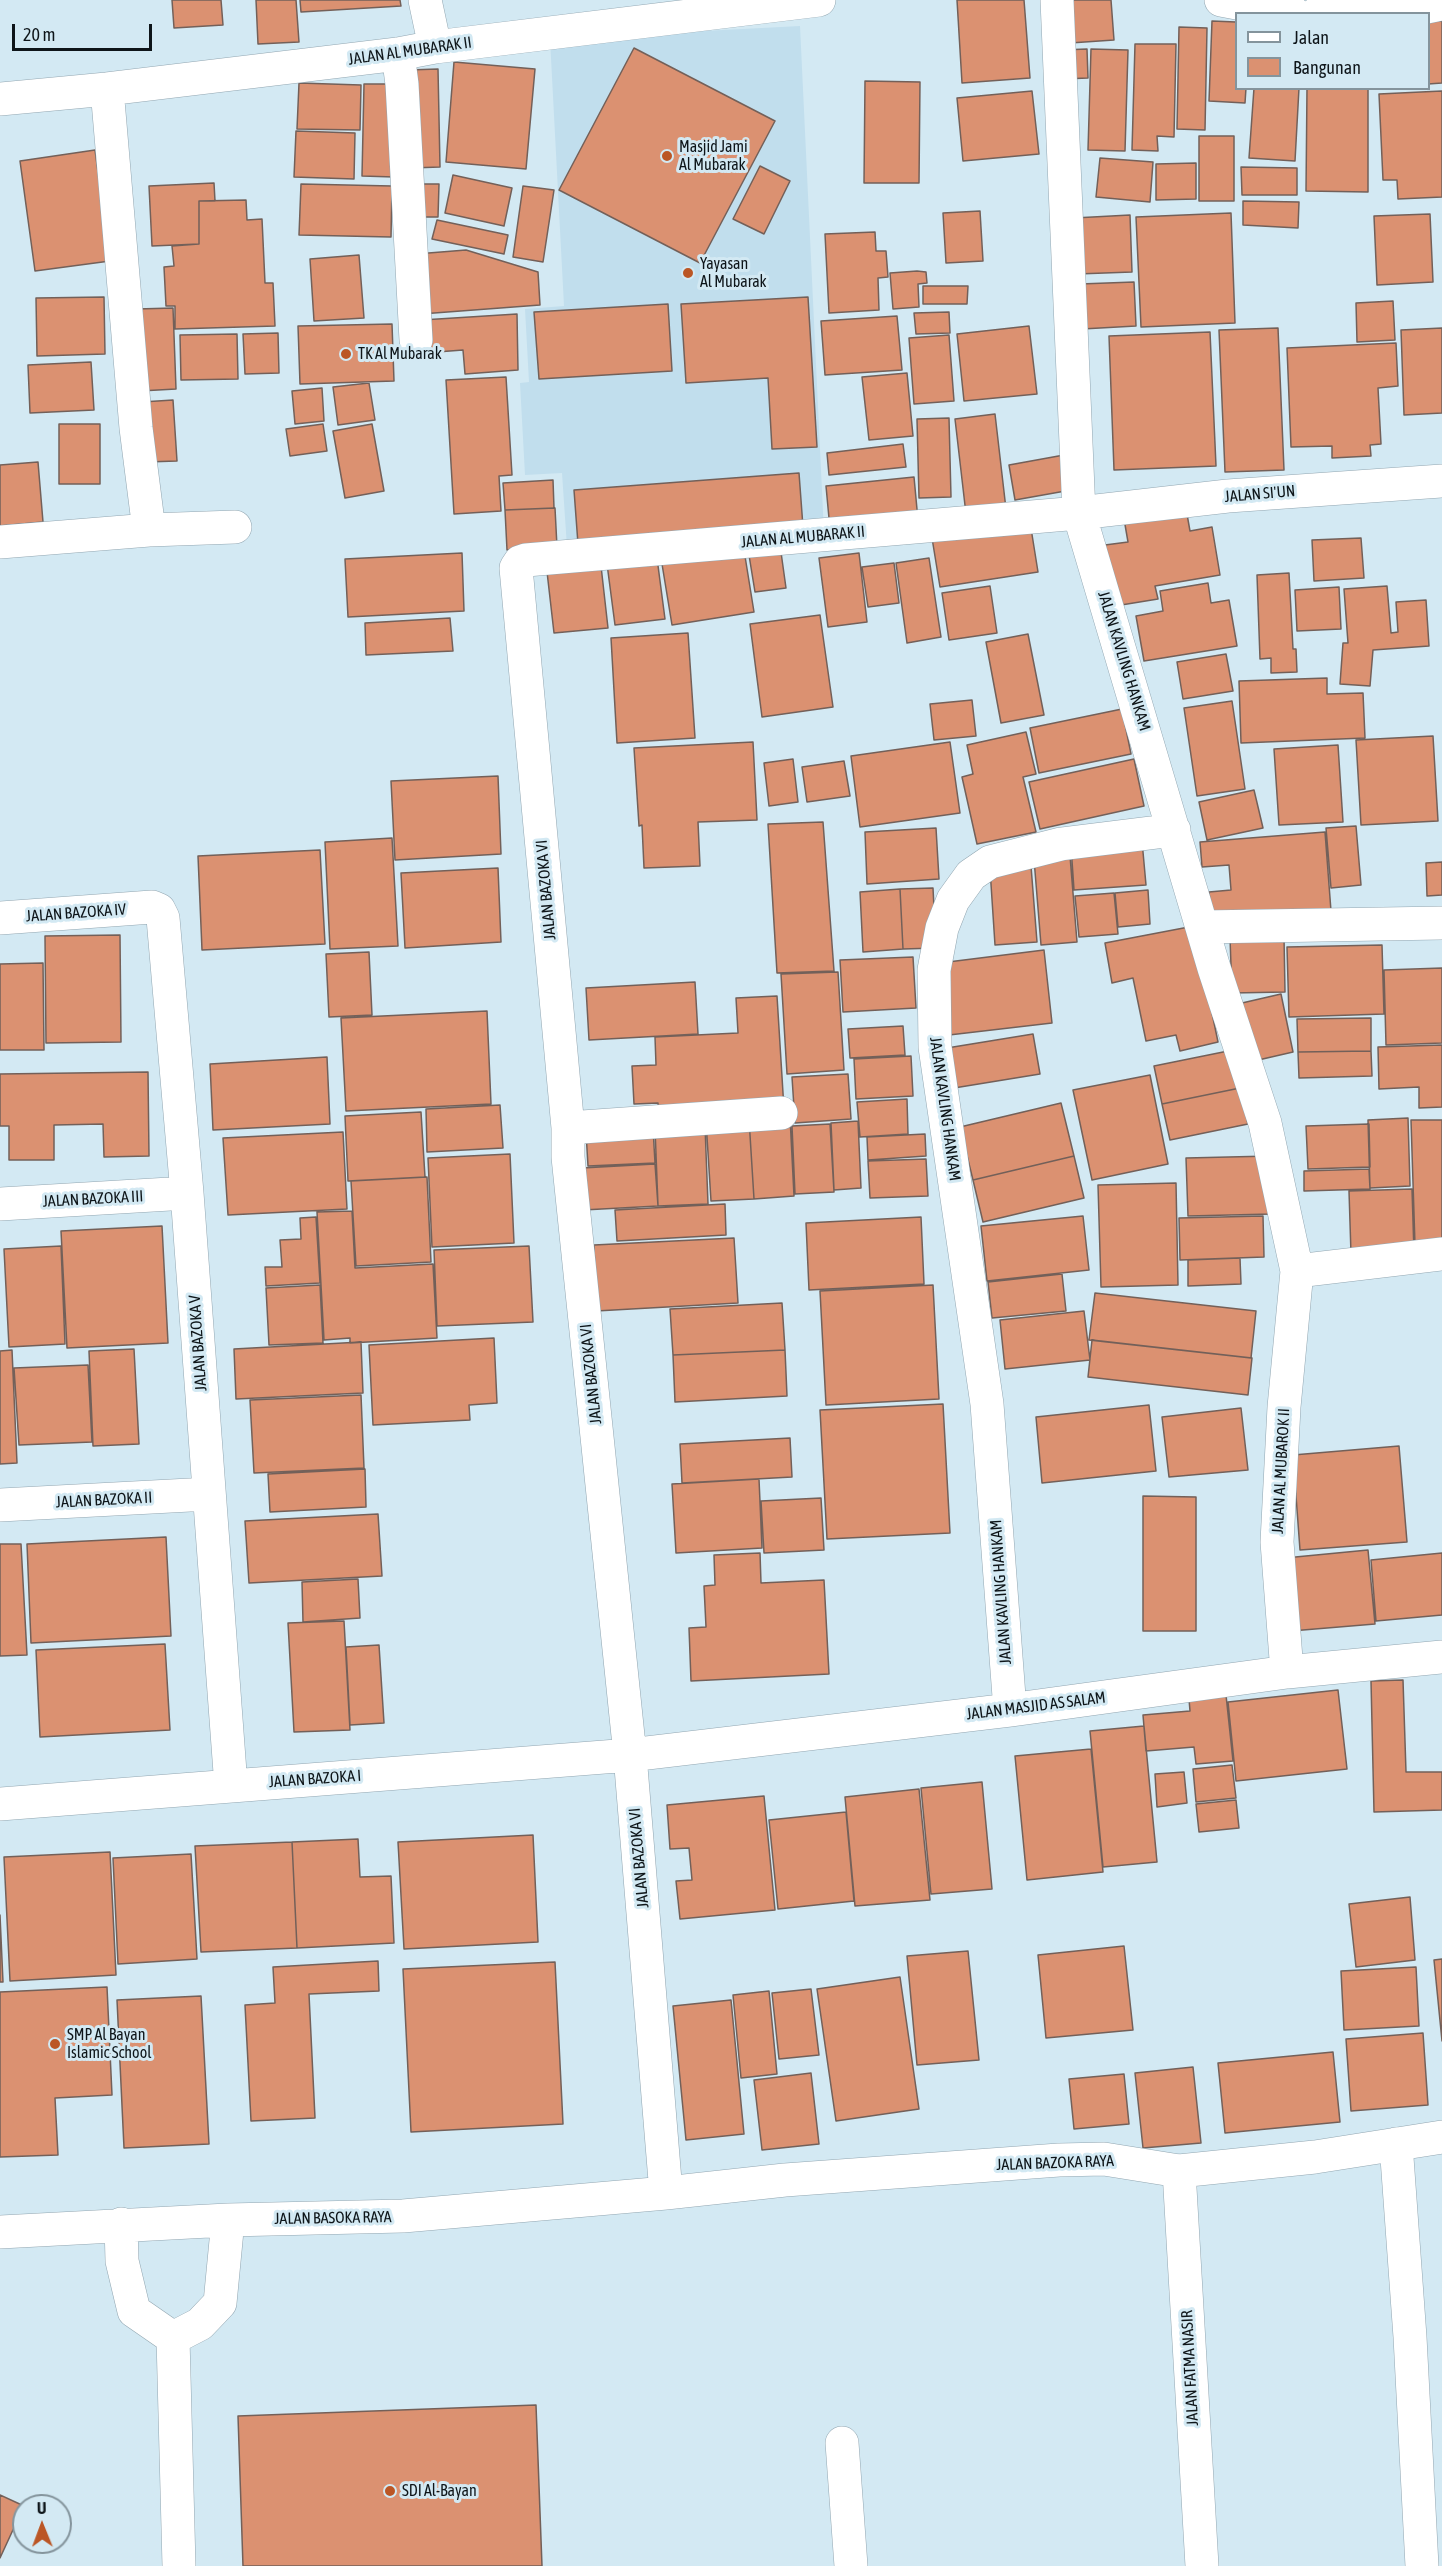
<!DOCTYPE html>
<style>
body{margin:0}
#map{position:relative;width:1442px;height:2566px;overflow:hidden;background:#d3e9f3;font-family:"Asap Condensed",sans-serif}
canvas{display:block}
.legend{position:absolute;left:1235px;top:12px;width:195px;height:78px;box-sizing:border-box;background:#d3e9f3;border:2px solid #84949c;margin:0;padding:8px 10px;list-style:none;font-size:18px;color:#0e1519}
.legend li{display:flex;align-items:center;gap:12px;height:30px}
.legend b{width:30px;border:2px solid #84949c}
.north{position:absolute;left:12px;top:2494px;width:60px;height:60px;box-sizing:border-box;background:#d3e9f3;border:2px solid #84949c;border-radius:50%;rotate:359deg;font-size:16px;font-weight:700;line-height:24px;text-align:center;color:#0e1519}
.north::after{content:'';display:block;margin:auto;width:21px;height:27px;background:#bb5625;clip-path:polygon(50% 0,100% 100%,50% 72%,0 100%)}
.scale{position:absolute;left:12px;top:24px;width:140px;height:27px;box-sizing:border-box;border:3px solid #0e1519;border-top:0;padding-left:8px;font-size:18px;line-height:21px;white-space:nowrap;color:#0e1519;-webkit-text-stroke:4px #d3e9f3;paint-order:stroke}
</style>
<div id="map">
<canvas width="1442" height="2566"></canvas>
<ul class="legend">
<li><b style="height:8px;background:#fff"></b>Jalan</li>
<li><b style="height:16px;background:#db9171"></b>Bangunan</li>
</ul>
<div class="north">U</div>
<div class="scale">20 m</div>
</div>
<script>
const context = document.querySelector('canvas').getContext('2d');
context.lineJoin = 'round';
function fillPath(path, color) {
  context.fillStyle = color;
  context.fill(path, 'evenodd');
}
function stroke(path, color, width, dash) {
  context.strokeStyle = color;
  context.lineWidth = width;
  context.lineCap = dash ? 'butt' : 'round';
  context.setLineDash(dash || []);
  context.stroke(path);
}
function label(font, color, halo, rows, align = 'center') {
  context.font = font + ' "Asap Condensed",sans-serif';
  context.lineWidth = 6;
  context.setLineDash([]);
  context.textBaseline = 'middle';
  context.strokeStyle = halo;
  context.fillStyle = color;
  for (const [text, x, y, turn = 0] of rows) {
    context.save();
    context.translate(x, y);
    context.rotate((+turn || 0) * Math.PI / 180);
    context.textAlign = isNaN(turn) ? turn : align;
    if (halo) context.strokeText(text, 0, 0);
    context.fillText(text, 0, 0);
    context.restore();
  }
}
fillPath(new Path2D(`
 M800,26L824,533L567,547L562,473L525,475L520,383L529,382L525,309L564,306L550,39Z`), '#c1deed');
const building = new Path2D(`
 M172,0H221L223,25L174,28Z
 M256,0H296L299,42L258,44Z
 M300,0H400L401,6L301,12Z
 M957,0H1024L1030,78L962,83Z
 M1067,0H1111L1114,40L1070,43Z
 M1212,21L1236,22V88H1246L1245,103L1209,101Z
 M1428,21H1442V83L1428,84Z
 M1179,27L1207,28L1205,130L1177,129Z
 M1135,44H1176L1174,137L1157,136L1158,151L1132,150Z
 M634,48L775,121L700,263L559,190Z
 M1087,49L1088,78L1063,79L1062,50Z
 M1091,49L1128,50L1125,151L1088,150Z
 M454,62L535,69L526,169L446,162Z
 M438,69L440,167L411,168L408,70Z
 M865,81L920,82L919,183H864Z
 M299,83L361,85L360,130L297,129Z
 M364,84H396L394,177L362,176Z
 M1254,88H1299L1295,161L1249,158Z
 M1307,88H1368V192L1306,191Z
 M1032,91L1039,154L963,161L957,98Z
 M1442,91V197L1398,199L1397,180H1383L1379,94Z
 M296,131L355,133L354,179L294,177Z
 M1199,136H1234V201H1199Z
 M95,150L110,261L35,271L20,161Z
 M1100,158L1153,162L1150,202L1096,197Z
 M1196,163V199L1156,200V164Z
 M760,166L790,181L764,234L733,219Z
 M1241,167L1297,168V195H1242Z
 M453,175L512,188L504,226L445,213Z
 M214,183L215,201H199V244L152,246L149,186Z
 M301,184L392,186L391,237L299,235Z
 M422,184H439L438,217H421Z
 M523,186L554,190L543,262L513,257Z
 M246,200L247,220L262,219L265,283H273L275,326L175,329V306H166L164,267L174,266L172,246L199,244V201Z
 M1243,201L1299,202L1298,228L1243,225Z
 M980,211L983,261L946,263L943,213Z
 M1231,213L1235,323L1141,327L1136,217Z
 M1430,214L1433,282L1377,285L1374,216Z
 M1130,215L1132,272L1077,274L1074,218Z
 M437,220L508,235L504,254L432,239Z
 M875,232L876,251H886L888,277L878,278L879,310L829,313L825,234Z
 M466,250L538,272L540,305L421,314L416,254Z
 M359,255L364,318L314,321L310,259Z
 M917,271L926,272L927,283L918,284L919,307L893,309L890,273Z
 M1134,282L1136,326L1082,329L1080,284Z
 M923,286H968L967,304H923Z
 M104,297L105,354L37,356L36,298Z
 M808,297L817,447L772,449L768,378L686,383L681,304Z
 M1393,301L1395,340L1357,342L1356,303Z
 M668,304L672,371L539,379L534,312Z
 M173,308L176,389L140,391L137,309Z
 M949,312L950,333L916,334L914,313Z
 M517,314L518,370L465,374L463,350L424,353L422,320Z
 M897,316L902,370L825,375L821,321Z
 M392,324L394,381L300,384L298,326Z
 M1029,326L1037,394L964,401L957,334Z
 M1278,328L1284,470L1225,472L1219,330Z
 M1442,328V413L1404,415L1401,330Z
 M1210,332L1216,466L1114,470L1109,336Z
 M278,333L279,373L245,374L243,334Z
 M237,334L238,379L181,380L180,335Z
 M949,335L954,401L914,404L909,338Z
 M1396,343L1398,386L1378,388L1381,444L1370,445L1371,456L1332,458V446L1291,447L1287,348Z
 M91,362L94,410L30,413L28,365Z
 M907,373L913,436L869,440L862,377Z
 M506,377L512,475L499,476L501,511L454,514L446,380Z
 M369,383L375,420L338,425L333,387Z
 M322,388L324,421L295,424L292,391Z
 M173,400L177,461L146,462L142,402Z
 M995,414L1006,509L966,514L955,419Z
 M949,418L951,497L919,498L917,419Z
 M59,424H100V484H59Z
 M323,424L327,451L290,456L286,429Z
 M372,424L384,491L345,498L333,431Z
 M903,444L906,467L829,475L827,453Z
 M1064,455L1071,490L1015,500L1009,465Z
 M38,462L43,522L0,526V465Z
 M799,473L803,527L578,544L574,490Z
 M914,477L918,520L830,529L826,486Z
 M553,480L554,508L505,510L503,483Z
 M1185,503L1190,531L1212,527L1220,575L1155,586L1158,599L1115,606L1105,545L1128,542L1123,513Z
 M555,508L557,547L507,550L505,510Z
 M1030,522L1038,572L940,587L932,538Z
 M1361,538L1364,578L1314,581L1312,540Z
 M780,545L786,588L755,592L748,549Z
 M744,550L754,612L672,625L662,564Z
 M462,553L464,611L348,617L345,559Z
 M859,553L867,622L828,627L819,558Z
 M600,557L608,628L554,633L546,563Z
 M657,558L665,619L615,625L607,564Z
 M929,558L941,637L907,643L896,563Z
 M894,563L899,603L868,607L862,567Z
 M1289,573L1293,649H1296L1297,672L1271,673V658L1260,659L1257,575Z
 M1208,583L1211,603L1229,600L1237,646L1144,661L1136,616L1163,611L1160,591Z
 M990,586L997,633L949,640L942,593Z
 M1387,586L1391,633L1398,632L1396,602L1426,600L1429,646L1373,650L1370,686L1340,684L1343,643H1348L1344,589Z
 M1339,587L1341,629L1297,631L1295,590Z
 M820,615L833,707L762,717L750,624Z
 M450,618L453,651L366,655L365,623Z
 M688,633L695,738L617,743L611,638Z
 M1028,634L1044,715L1001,723L986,642Z
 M1226,654L1233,691L1183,699L1177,662Z
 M1327,678V694L1363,693L1365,738L1241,743L1239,681Z
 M972,700L976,736L934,740L930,704Z
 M1232,701L1245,789L1197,796L1184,708Z
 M1122,709L1131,754L1039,773L1030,728Z
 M1026,732L1036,774L1023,777L1036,832L977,844L962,777L973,774L967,745Z
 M1433,736L1438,821L1361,825L1356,740Z
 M753,742L757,820L698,822L700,866L644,868L642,825L639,826L634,748Z
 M950,742L960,813L860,827L851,756Z
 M1338,745L1343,822L1279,825L1274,749Z
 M793,759L798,802L769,806L764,763Z
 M1134,759L1144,806L1040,829L1029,782Z
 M844,761L850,796L807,802L802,767Z
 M498,776L501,854L395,860L391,781Z
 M1254,790L1263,828L1207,840L1199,802Z
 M823,822L834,971L777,973L768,824Z
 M1356,826L1361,885L1331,888L1326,828Z
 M936,828L939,879L867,884L865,832Z
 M1325,832L1331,911L1212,920L1209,892L1231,890L1229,865L1202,867L1200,842Z
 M392,838L398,946L330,949L325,842Z
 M1142,841L1146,885L1074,890L1071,846Z
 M320,850L325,944L202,950L198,856Z
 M1070,856L1077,942L1041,945L1034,859Z
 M1442,862V895L1427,896L1426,863Z
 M1031,866L1037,942L995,945L990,869Z
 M498,868L501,942L405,948L401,873Z
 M933,888L936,948L903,949L900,889Z
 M900,889L903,949L863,952L860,892Z
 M1148,890L1150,924L1118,927L1115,893Z
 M1114,893L1118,934L1079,937L1075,896Z
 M1194,926L1218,1042L1180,1051L1176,1035L1146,1041L1133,978L1112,983L1105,943Z
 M120,935L121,1042L46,1043L45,936Z
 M1284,937L1285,992L1232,993L1230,938Z
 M1382,945L1384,1014L1289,1017L1287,947Z
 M1044,950L1052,1023L949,1035L940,963Z
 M369,952L372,1015L329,1017L326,954Z
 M913,957L916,1008L843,1012L840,960Z
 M43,963L44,1050H0V964Z
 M1442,968V1043L1386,1045L1384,970Z
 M838,972L844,1070L787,1074L781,974Z
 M695,982L698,1034L589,1040L586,988Z
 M1281,994L1293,1052L1254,1061L1242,1003Z
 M777,996L784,1109L659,1116L658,1103L634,1104L632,1066L656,1065L655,1037L738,1033L736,998Z
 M487,1011L491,1104L346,1111L341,1018Z
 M1371,1018V1051L1298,1052L1297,1019Z
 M903,1026L905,1055L850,1058L848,1029Z
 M1033,1034L1040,1074L954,1088L947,1048Z
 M1442,1045V1107L1419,1108V1087L1379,1089L1378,1047Z
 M1233,1050L1240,1088L1162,1104L1154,1066Z
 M1371,1051L1372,1076L1299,1078L1298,1052Z
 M911,1056L913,1096L856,1099L854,1059Z
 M327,1057L330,1124L213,1130L210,1064Z
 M148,1072L149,1156L104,1157L103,1124L54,1125V1160H9V1126H0V1074Z
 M848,1074L851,1119L795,1123L792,1077Z
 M1150,1075L1168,1164L1092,1180L1073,1090Z
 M1240,1088L1248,1124L1170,1140L1162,1104Z
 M907,1099L908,1134L860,1137L857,1102Z
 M1061,1103L1074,1156L973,1180L960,1127Z
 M500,1105L503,1148L427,1152L426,1109Z
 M421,1112L425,1177L348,1181L345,1116Z
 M790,1117L794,1196L754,1199L749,1119Z
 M1408,1118L1410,1186L1370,1188L1368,1120Z
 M749,1119L754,1199L711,1201L706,1121Z
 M1411,1120H1442V1244L1415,1245Z
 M858,1121L861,1188L834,1190L831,1123Z
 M830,1124L834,1192L795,1194L792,1126Z
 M1369,1124L1370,1167L1308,1169L1306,1126Z
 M705,1126L708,1204L658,1206L655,1128Z
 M653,1128L655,1163L588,1166L586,1132Z
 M343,1132L347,1209L228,1215L223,1138Z
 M925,1134L926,1156L868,1160L867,1137Z
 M510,1154L514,1243L432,1247L428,1158Z
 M1074,1156L1084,1198L983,1222L973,1180Z
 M1271,1156L1272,1214L1188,1216L1186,1158Z
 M926,1159L928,1196L870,1198L868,1161Z
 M655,1164L658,1206L583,1210L582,1168Z
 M1369,1169L1370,1189L1304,1191V1171Z
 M427,1177L431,1262L356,1266L351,1181Z
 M1176,1183L1178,1285L1101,1287L1098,1185Z
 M1412,1189L1414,1253L1351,1254L1349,1191Z
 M725,1204L726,1235L617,1241L615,1210Z
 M352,1211L355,1268L433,1264L437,1338L350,1343V1338L324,1340L317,1212Z
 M1083,1216L1089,1270L987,1281L981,1226Z
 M1263,1216L1264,1257L1180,1260L1179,1218Z
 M316,1217L320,1283L266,1286L265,1267H282L280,1240L301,1239L300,1218Z
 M921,1217L924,1284L809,1290L806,1223Z
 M162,1226L168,1343L67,1348L61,1231Z
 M734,1238L738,1303L596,1311L594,1245Z
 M61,1246L65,1344L9,1347L4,1249Z
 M529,1246L533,1322L437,1326L434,1250Z
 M1240,1258L1241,1284L1188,1286V1260Z
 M1062,1274L1066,1311L992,1318L988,1282Z
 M320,1285L323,1343L269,1345L266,1288Z
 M933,1285L939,1399L826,1405L820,1291Z
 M1095,1293L1256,1311L1251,1358L1089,1340Z
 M782,1303L785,1350L673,1355L670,1309Z
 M1084,1311L1090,1360L1005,1369L1000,1320Z
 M494,1338L497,1403L469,1405L470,1420L373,1425L369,1345Z
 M1092,1340L1252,1358L1248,1395L1088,1377Z
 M361,1342L363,1393L236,1399L234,1349Z
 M134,1349L139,1444L93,1446L89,1351Z
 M12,1350L17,1463L0,1464V1351Z
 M785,1350L787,1396L675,1402L673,1355Z
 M88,1365L92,1442L19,1445L14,1368Z
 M361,1395L364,1468L254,1473L250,1400Z
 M943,1404L950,1533L827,1539L820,1410Z
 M1149,1405L1156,1471L1042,1483L1036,1417Z
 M1241,1408L1248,1470L1169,1477L1162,1417Z
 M790,1438L792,1477L682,1483L680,1444Z
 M1399,1446L1407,1542L1300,1550L1293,1455Z
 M365,1469L366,1507L270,1512L268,1474Z
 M759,1479L762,1548L676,1553L672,1484Z
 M1143,1496L1196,1497V1631H1143Z
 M821,1498L824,1550L764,1553L761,1501Z
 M378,1514L382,1576L249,1583L245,1521Z
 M166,1537L171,1636L31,1643L27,1544Z
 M0,1544H21L27,1655L0,1656Z
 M1368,1550L1375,1624L1291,1631L1285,1558Z
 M760,1553L761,1583L824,1580L829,1674L691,1681L689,1628L706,1627L704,1586L715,1585L714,1555Z
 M1442,1553V1615L1376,1621L1371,1560Z
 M358,1579L360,1618L303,1622L302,1582Z
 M344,1621L350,1730L294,1732L288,1623Z
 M165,1644L170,1730L40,1737L36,1650Z
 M379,1645L384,1723L350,1725L346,1647Z
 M1403,1680L1406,1772H1442V1810L1374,1812L1371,1681Z
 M1338,1690L1347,1769L1236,1781L1228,1702Z
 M1226,1695L1233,1761L1196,1764L1194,1747L1146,1751L1143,1715L1190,1711L1189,1699Z
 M1144,1726L1157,1862L1103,1867L1090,1731Z
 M1091,1749L1103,1872L1027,1880L1015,1756Z
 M1232,1765L1236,1798L1196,1802L1193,1769Z
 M1184,1772L1187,1803L1157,1807L1155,1774Z
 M982,1782L992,1889L931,1894L921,1788Z
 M919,1789L930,1900L855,1906L845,1797Z
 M764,1796L775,1910L680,1919L676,1881L692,1880L689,1848L670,1849L667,1805Z
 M1236,1800L1239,1828L1199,1832L1196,1804Z
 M846,1812L854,1901L778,1909L769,1820Z
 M533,1835L538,1942L404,1949L398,1842Z
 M358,1839L360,1877L391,1876L394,1943L297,1948L292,1842Z
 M292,1842L297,1948L201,1952L195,1846Z
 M110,1852L116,1975L10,1981L4,1857Z
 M191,1854L197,1959L118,1964L113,1858Z
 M1410,1897L1415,1960L1356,1967L1349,1904Z
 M0,1915L3,1982H0Z
 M1124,1946L1133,2030L1046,2038L1038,1955Z
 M968,1951L979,2060L917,2065L907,1956Z
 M1442,1959V2041L1434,1960Z
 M378,1961L379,1991L309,1994L315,2118L251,2121L245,2005L275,2003L273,1967Z
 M555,1962L563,2124L411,2132L403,1969Z
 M1416,1967L1419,2026L1344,2030L1341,1971Z
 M900,1977L919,2109L836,2121L817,1989Z
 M107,1987L112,2095L55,2098L58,2155L0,2157V1992Z
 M811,1989L819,2055L779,2059L772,1993Z
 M769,1991L777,2074L741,2078L733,1995Z
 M201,1996L209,2144L124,2148L117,2000Z
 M731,2000L744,2134L686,2140L673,2006Z
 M1423,2033L1428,2105L1351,2111L1346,2039Z
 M1333,2052L1340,2122L1225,2133L1218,2063Z
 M1193,2067L1201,2143L1143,2148L1135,2073Z
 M811,2073L819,2144L762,2150L754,2080Z
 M1124,2074L1129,2124L1074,2129L1069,2079Z
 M536,2405L542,2566H243L238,2416Z
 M0,2495L24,2506L0,2558Z`);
fillPath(building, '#db9171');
stroke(building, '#736059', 1.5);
const minor = new Path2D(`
 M425,0L435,47
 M1057,0L1079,513L1214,968L1265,1123L1297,1271L1284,1407L1277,1542L1287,1672
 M1221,0L1295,14
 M1316,14L1412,10L1442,4
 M398,54L402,84L416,340
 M0,99L107,89L398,54L435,47L819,0
 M149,530L235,527
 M0,542L149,530L136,428L107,89
 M0,918L152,907L159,910L163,918L187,1193L231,1786
 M1203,927L1442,923
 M568,1128L781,1113
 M0,1204L187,1193
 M1297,1271L1442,1254
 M0,1505L209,1494
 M1010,1710L987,1404L935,1047L934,970L942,928L953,900L971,875L990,862L1061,844L1174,830
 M0,1804L630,1755L1010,1710L1287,1672L1442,1657
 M1396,2144L1410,2337L1422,2566
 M1179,2171L1202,2566
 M666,2193L630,1755L568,1157V1128L516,568L520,562L526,560L1079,513L1228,496L1442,481
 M121,2224L122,2261L134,2311L173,2338
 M0,2232L228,2220L403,2216L666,2193L785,2180L1059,2160L1104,2159L1179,2171L1315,2157L1442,2137
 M173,2338L179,2566
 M173,2338L200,2324L220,2303L228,2220
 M842,2443L851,2566`);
stroke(minor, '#92a6b1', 34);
stroke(minor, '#fff', 33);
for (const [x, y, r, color] of [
 [667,156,6,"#bb5625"],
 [688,273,6,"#bb5625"],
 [346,354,6,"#bb5625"],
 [55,2044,6,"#bb5625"],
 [390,2491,6,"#bb5625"]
]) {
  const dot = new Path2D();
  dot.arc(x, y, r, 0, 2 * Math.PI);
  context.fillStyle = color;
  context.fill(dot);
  stroke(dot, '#d3e9f3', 2);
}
label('16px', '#0e1519', '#d3e9f3', [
 ["JALAN AL MUBARAK II",410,51,-8],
 ["JALAN SI'UN",1260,494,-5],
 ["JALAN AL MUBARAK II",803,537,-5],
 ["JALAN KAVLING HANKAM",1124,661,73],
 ["JALAN BAZOKA VI",546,890,-95],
 ["JALAN BAZOKA IV",76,913,-4],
 ["JALAN KAVLING HANKAM",945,1109,82],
 ["JALAN BAZOKA III",93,1199,-3],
 ["JALAN BAZOKA V",198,1343,-94],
 ["JALAN BAZOKA VI",591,1374,-96],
 ["JALAN AL MUBAROK II",1281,1471,-87],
 ["JALAN BAZOKA II",104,1500,-3],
 ["JALAN KAVLING HANKAM",1001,1592,-94],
 ["JALAN MASJID AS SALAM",1036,1706,-7],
 ["JALAN BAZOKA I",315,1779,-4],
 ["JALAN BAZOKA VI",639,1858,-95],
 ["JALAN BAZOKA RAYA",1055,2163,-2],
 ["JALAN BASOKA RAYA",333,2218,-1],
 ["JALAN FATMA NASIR",1190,2368,-93]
]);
label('16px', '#0e1519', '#d3e9f3', [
 ["Masjid Jami",679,147],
 ["Al Mubarak",679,165],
 ["Yayasan",700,264],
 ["Al Mubarak",700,282],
 ["TK Al Mubarak",358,354],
 ["SMP Al Bayan",67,2035],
 ["Islamic School",67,2053],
 ["SDI Al-Bayan",402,2491]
], 'left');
</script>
